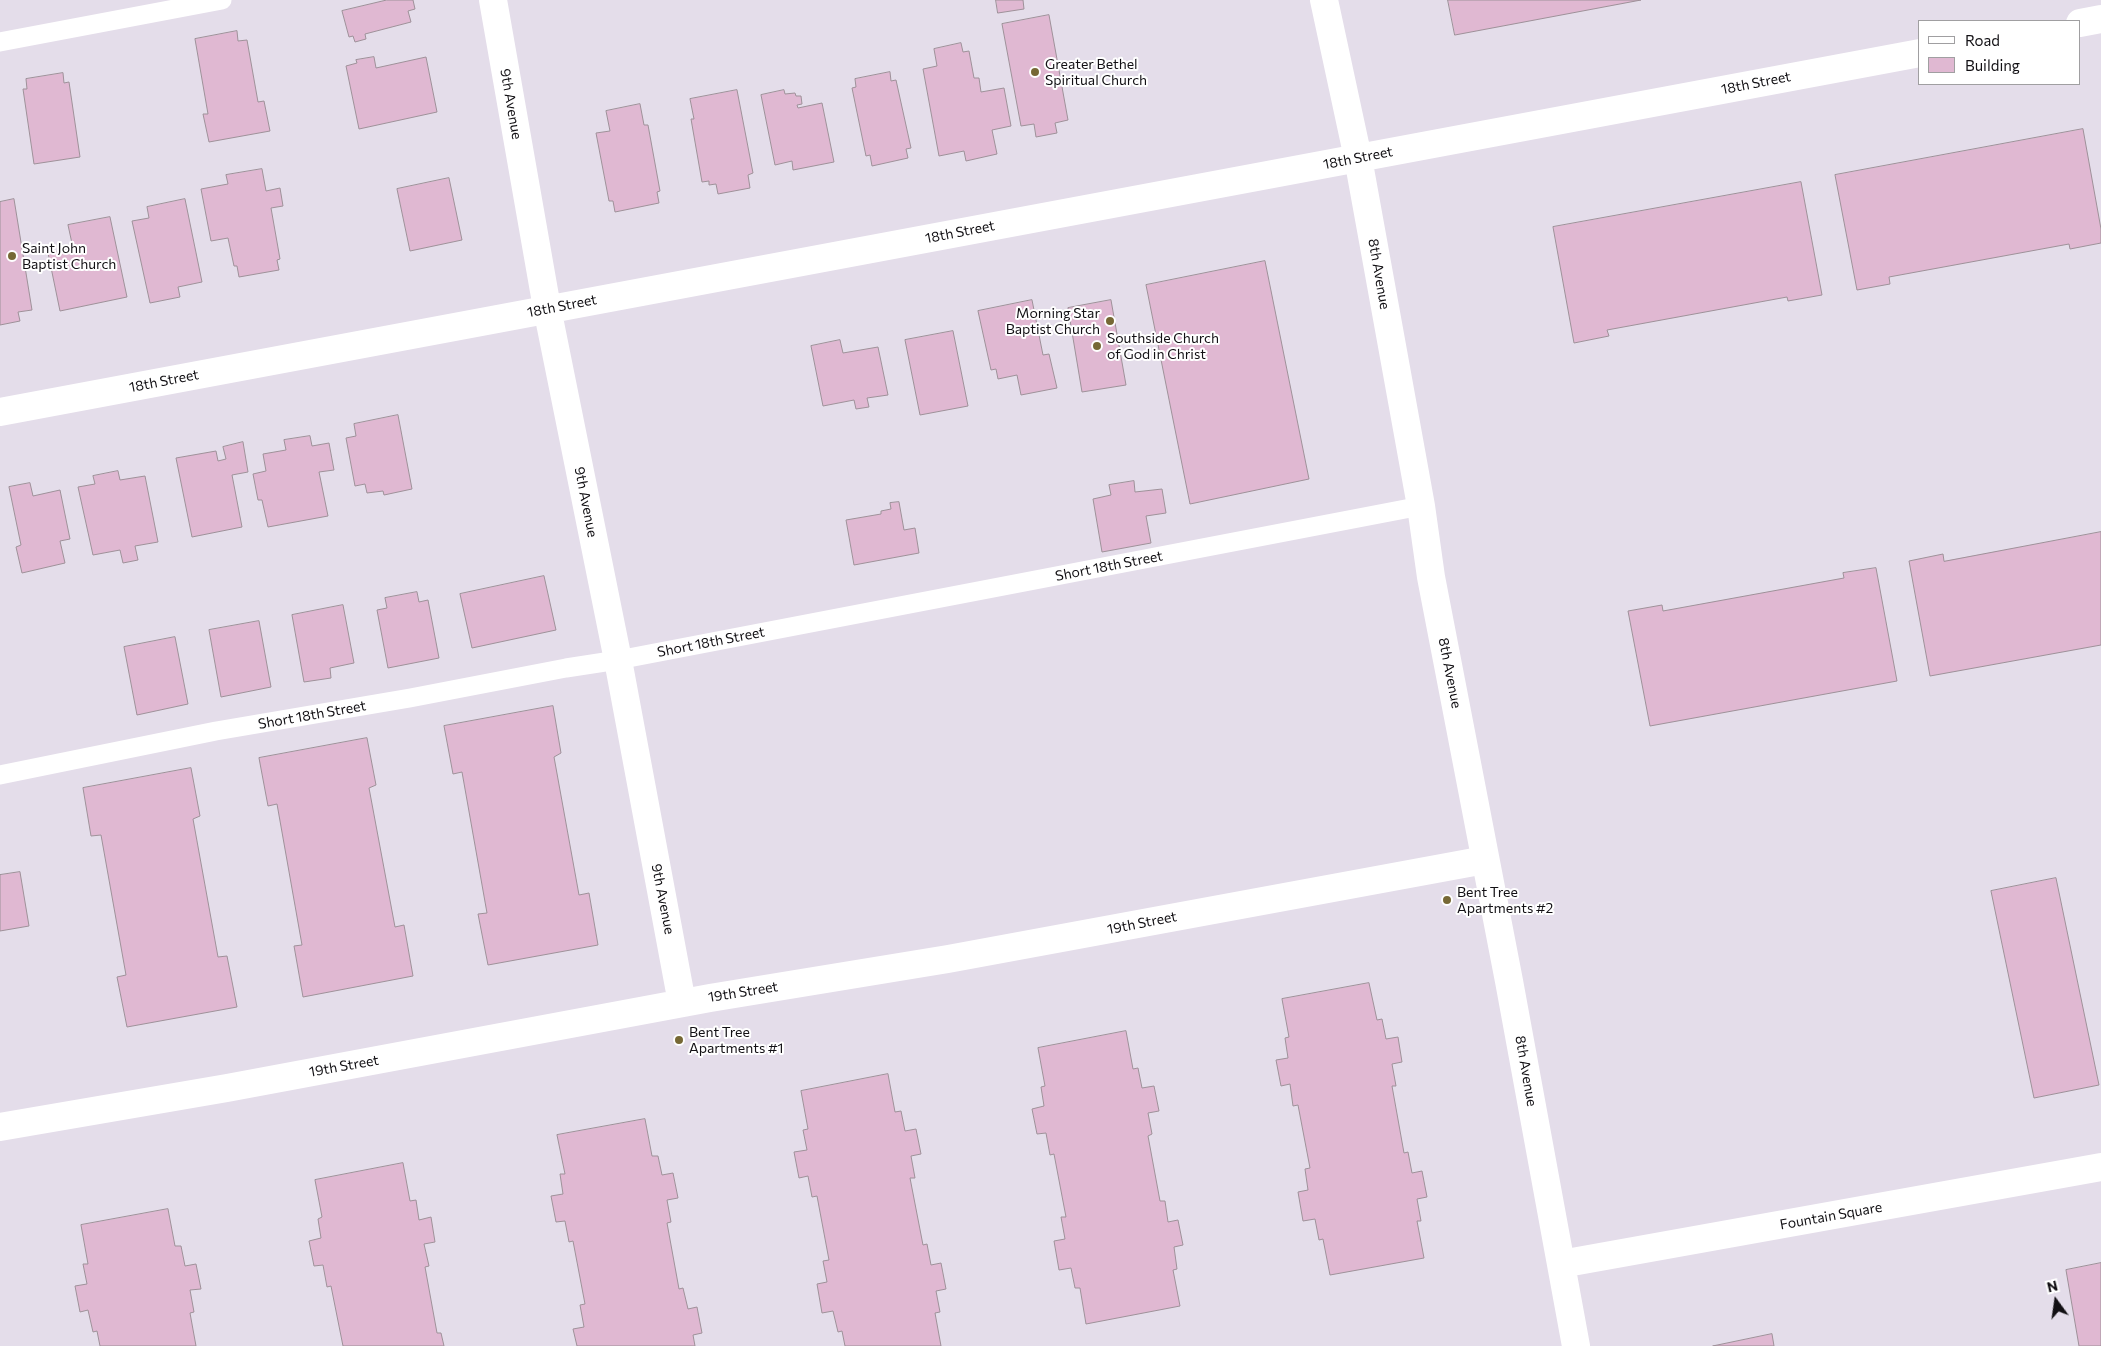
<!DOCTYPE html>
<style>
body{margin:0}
#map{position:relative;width:2101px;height:1346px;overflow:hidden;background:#e4ddea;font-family:Commissioner,sans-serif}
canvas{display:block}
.legend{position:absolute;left:1918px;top:20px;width:162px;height:65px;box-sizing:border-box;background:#fff;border:1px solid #a09fa1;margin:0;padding:6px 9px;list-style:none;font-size:15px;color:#121014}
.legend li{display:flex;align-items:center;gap:10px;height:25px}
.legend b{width:25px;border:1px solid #a09fa1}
.north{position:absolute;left:2031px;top:1276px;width:50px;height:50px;-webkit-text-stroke:4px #fff;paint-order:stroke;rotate:346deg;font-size:14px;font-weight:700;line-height:20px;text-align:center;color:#121014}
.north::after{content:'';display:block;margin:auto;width:18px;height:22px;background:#121014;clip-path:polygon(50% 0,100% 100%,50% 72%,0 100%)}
</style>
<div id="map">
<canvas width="2101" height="1346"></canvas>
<ul class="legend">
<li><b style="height:6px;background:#fff"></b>Road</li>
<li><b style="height:14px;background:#e0b8d2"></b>Building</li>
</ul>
<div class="north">N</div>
</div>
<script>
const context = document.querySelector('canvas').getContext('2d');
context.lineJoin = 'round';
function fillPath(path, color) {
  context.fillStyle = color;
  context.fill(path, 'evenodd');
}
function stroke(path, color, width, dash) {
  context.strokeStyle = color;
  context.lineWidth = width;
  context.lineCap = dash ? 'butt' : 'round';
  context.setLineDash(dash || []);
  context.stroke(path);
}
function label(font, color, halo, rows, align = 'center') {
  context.font = font + ' Commissioner,sans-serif';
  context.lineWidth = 4;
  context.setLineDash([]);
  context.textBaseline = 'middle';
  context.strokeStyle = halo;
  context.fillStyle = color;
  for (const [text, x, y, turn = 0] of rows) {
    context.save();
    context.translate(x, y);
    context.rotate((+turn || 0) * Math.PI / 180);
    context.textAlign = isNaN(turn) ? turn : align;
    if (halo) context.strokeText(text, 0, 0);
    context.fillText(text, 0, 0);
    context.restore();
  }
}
const building = new Path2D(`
 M387,0H413L415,9L408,11L411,22L365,34L366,39L355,42L353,36L349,37L342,11Z
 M996,0H1023L1024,9L998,13Z
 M1448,0H1641L1455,35Z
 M1049,15L1068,120L1055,123L1057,133L1036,137L1034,124L1021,126L1002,24Z
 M237,31L238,41L247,40L258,102L264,101L270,131L209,142L203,114H208L195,39Z
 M961,43L963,52L969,51L974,78H979L981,92L1004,88L1011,126L992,130L997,154L966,161L964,151L939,156L923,69L937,66L934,49Z
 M374,57L376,68L426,57L437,112L359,129L346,66L357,63L356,60Z
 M890,72L891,81L896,80L911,148L906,149L908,158L872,166L870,155L866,156L852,88L856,87L855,79Z
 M63,73L64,83L69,82L80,157L34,164L23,89H27L26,79Z
 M737,90L753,173L748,175L750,188L718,194L716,184L709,185V181L702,182L691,119H694L690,99Z
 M784,90L785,94L795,93L796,96H801L802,104L797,105L798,108L822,103L834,162L793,170L792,161L775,165L761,95Z
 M640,104L644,125H648L660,191L657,192L659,203L615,212L613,201H609L596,133L610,131L606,111Z
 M2083,129L2101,229V243L2070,249L2069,244L1889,277L1890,284L1857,290L1835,175Z
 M262,169L266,191L280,188L283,206L271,208L280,259L277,260L279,270L239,277L237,266H234L228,238L211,241L201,189L228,184L226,175Z
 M449,178L462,240L410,251L397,189Z
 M1801,182L1822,295L1788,301L1787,297L1607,330L1609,336L1574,343L1553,227Z
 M14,199L32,310L18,312L20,321L0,325V202Z
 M185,199L202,282L178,287L180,297L150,303L132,221L149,218L147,207Z
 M110,217L127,297L60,311L48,253L73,248L68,225Z
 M1265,261L1309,479L1190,504L1146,285Z
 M1032,300L1043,355L1049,354L1057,388L1021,395L1017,375L998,379L996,369L991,370L978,311Z
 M1111,300L1126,385L1082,392L1068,308Z
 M953,331L968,406L920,415L905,340Z
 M840,340L843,353L878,347L888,395L867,398L869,407L856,409L854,400L823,406L811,346Z
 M398,415L412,489L384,495L383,491L367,493L365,484L355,486L346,438L356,436L354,424Z
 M310,436L312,446L329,443L334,470L319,472L328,516L268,527L262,500H258L253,474L266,471L263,454L286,450L284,440Z
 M243,442L248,472L232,475L242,527L192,537L176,458L216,451L218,461L226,459L223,447Z
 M118,471L120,480L145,476L158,542L135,546L138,560L123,563L120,550L93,555L78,487L95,484L93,476Z
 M1134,481L1135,492L1162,489L1166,513L1146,516L1151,543L1102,552L1093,499L1111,495L1109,485Z
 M30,483L33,496L60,490L70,539L60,541L65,563L22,573L16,547L21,545L9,487Z
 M899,502L904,530L915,528L919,553L854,565L846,520L881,514V511L891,509L890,503Z
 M2101,532V645L1930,676L1909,561L1943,554L1944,561Z
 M1876,568L1897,681L1650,726L1628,611L1662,605L1663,611L1844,578L1843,573Z
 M544,576L556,630L472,648L460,594Z
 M417,592L419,602L428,600L439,658L388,668L377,610L387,608L385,598Z
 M343,605L354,663L330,668L331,678L304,682L292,615Z
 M259,621L271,687L221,697L209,630Z
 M175,637L188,704L137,715L124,647Z
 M553,706L561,753L554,757L579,895L589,893L598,945L488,965L478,914L487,913L462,772L453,774L444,726Z
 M367,738L376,785L369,788L395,927L404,925L413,976L303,997L294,946L302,945L277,804L268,806L259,758Z
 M191,768L200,816L193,819L218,957L227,956L237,1007L127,1027L117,977L126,975L101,835L91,836L83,788Z
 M20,872L29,926L0,931V875Z
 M2056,878L2099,1085L2034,1098L1991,891Z
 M1369,983L1377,1020L1382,1019L1386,1039L1398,1037L1402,1062L1392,1064L1396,1086H1392L1404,1153L1408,1152L1412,1173L1422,1171L1427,1197L1417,1199L1421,1221H1417L1424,1258L1330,1275L1323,1239L1319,1240L1315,1219L1303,1221L1298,1192L1308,1190L1305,1169L1310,1168L1298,1105L1293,1106L1290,1084L1281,1086L1276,1060L1288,1058L1285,1038L1289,1037L1282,999Z
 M1126,1031L1133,1069L1138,1068L1142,1088L1154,1086L1159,1111L1148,1113L1152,1134L1148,1136L1160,1201H1165L1168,1222L1178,1220L1183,1245L1174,1247L1177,1269L1173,1270L1180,1306L1086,1324L1080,1288H1075L1071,1268L1059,1270L1054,1241L1065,1239L1061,1217H1066L1054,1154L1050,1155L1046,1133L1037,1134L1032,1109L1044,1106L1041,1087L1045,1086L1038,1048Z
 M888,1074L895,1112L901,1111L905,1131L916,1129L921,1154L911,1156L915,1178H910L923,1245L927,1244L931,1265L941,1263L946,1289L936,1291L940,1312L935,1313L941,1346H845L842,1331L838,1332L833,1311L822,1313L817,1284L827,1282L823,1261L829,1260L817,1196L812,1197L808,1176L799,1178L794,1152L807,1150L803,1130L808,1129L801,1091Z
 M645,1119L652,1156H658L662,1175L673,1173L678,1198L667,1200L671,1222L667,1223L679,1289L683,1288L688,1309L697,1307L702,1333L693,1335L695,1346H577L573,1329L584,1327L580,1305L585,1304L573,1241L569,1242L565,1221L556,1222L551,1196L563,1194L560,1174H565L557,1135Z
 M403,1163L410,1201L416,1200L419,1220L431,1217L435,1242L424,1244L429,1266L425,1267L437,1333H441L444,1346H343L331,1286L327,1287L323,1265L314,1266L309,1241L321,1238L318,1219L322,1217L315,1180Z
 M168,1209L175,1246H181L185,1266L196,1264L201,1289L190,1290L194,1312L190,1313L196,1346H100L97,1331L93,1332L88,1310L80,1312L75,1286L87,1284L83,1264H88L81,1225Z
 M2101,1263V1346H2079L2066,1270Z
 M1772,1334L1774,1346H1713Z`);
fillPath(building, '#e0b8d2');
stroke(building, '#9e9199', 1);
stroke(new Path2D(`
 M0,42L222,0
 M0,775L216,731L410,698L566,668L618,660L1421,506`), '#fff', 19);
stroke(new Path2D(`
 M493,0L547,308L618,660L682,1003
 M1324,0L1358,158L1421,506L1431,577L1509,981L1576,1346
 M2080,23L2101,19
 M0,412L1920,53
 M0,1127L227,1088L710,998L948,959L1485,860
 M1561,1264L2101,1167`), '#fff', 28);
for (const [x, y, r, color] of [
 [1035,72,5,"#766835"],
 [12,256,5,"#766835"],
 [1110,321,5,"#766835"],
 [1097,346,5,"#766835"],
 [1447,900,5,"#766835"],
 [679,1040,5,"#766835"]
]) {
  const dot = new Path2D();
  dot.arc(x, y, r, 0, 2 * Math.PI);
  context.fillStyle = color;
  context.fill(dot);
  stroke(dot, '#fff', 2);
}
label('14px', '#121014', '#fff', [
 ["Greater Bethel",1045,64],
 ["Spiritual Church",1045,80],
 ["Saint John",22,248],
 ["Baptist Church",22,264],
 ["Morning Star",1100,313,"right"],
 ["Baptist Church",1100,329,"right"],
 ["Southside Church",1107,338],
 ["of God in Christ",1107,354],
 ["Bent Tree",1457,892],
 ["Apartments #2",1457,908],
 ["Bent Tree",689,1032],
 ["Apartments #1",689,1048]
], 'left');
label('14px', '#121014', '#fff', [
 ["18th Street",1756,83,-11],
 ["9th Avenue",511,104,80],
 ["18th Street",1358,158,-11],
 ["18th Street",960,232,-11],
 ["8th Avenue",1379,274,80],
 ["18th Street",562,306,-11],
 ["18th Street",164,381,-11],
 ["9th Avenue",586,502,79],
 ["Short 18th Street",1109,566,-11],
 ["Short 18th Street",711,642,-11],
 ["8th Avenue",1450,673,79],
 ["Short 18th Street",312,715,-10],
 ["9th Avenue",663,899,79],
 ["19th Street",1142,923,-11],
 ["19th Street",743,992,-9],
 ["19th Street",344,1066,-10],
 ["8th Avenue",1526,1071,80],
 ["Fountain Square",1831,1216,-10]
]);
</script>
